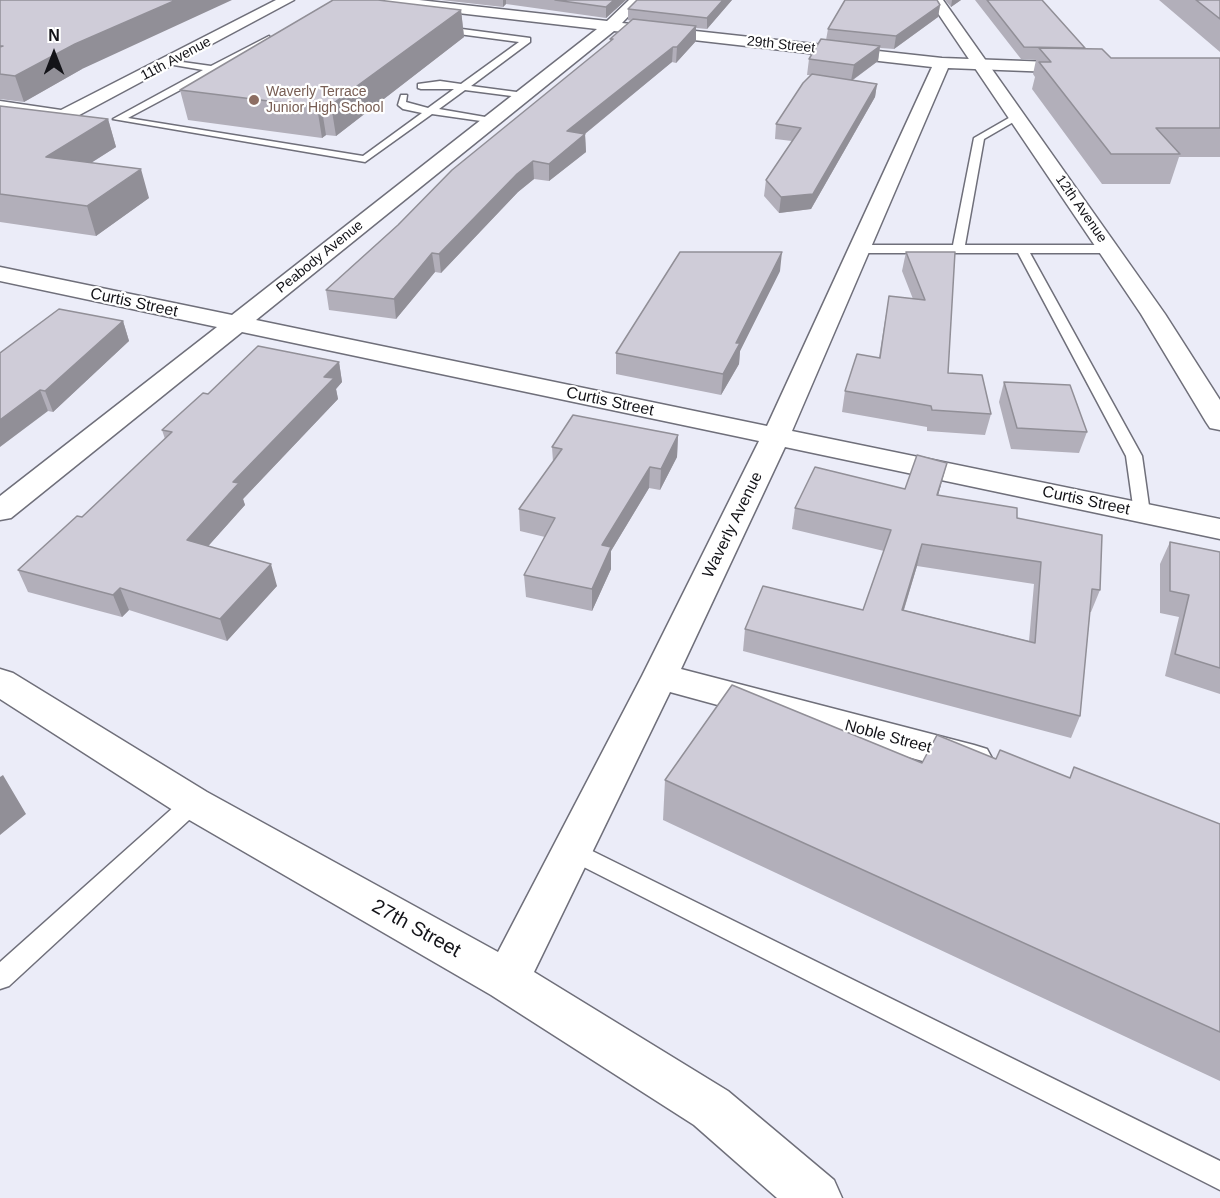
<!DOCTYPE html>
<style>
body{margin:0}
#map{position:relative;width:1220px;height:1198px;overflow:hidden;background:#ebecf8;font-family:Arial,sans-serif}
canvas{display:block}
.north{position:absolute;left:24px;top:24px;width:60px;height:60px;-webkit-text-stroke:4px #fff;paint-order:stroke;rotate:0deg;font-size:16px;font-weight:700;line-height:24px;text-align:center;color:#131318}
.north::after{content:'';display:block;margin:auto;width:21px;height:27px;background:#131318;clip-path:polygon(50% 0,100% 100%,50% 72%,0 100%)}
</style>
<div id="map">
<canvas width="1220" height="1198"></canvas>
<div class="north">N</div>
</div>
<script>
const context = document.querySelector('canvas').getContext('2d');
context.lineJoin = 'round';
function stroke(path, color, width, dash) {
  context.strokeStyle = color;
  context.lineWidth = width;
  context.lineCap = dash ? 'butt' : 'round';
  context.setLineDash(dash || []);
  context.stroke(path);
}
function fillPath(path, color) {
  context.fillStyle = color;
  context.fill(path, 'evenodd');
}
function label(font, color, halo, rows, align = 'center') {
  context.font = font + ' Arial,sans-serif';
  context.lineWidth = 4.5;
  context.setLineDash([]);
  context.textBaseline = 'middle';
  context.strokeStyle = halo;
  context.fillStyle = color;
  for (const [text, x, y, turn = 0] of rows) {
    context.save();
    context.translate(x, y);
    context.rotate((+turn || 0) * Math.PI / 180);
    context.textAlign = isNaN(turn) ? turn : align;
    if (halo) context.strokeText(text, 0, 0);
    context.fillText(text, 0, 0);
    context.restore();
  }
}
const service = new Path2D(`
 M439,26L530,38V42L471,86L524,93L529,96L527,98L465,90L439,109L491,118L496,121L495,123L432,114L365,162L113,119L203,70L168,64V60L211,66L269,36L272,41L128,118L363,156L422,113L403,109L398,105L401,95H407L406,102L428,108L454,89H421L418,88V84L440,81L461,84L519,42L436,31Z
 M1014,115L1022,117L984,139L965,245H1108L1114,249L1108,253H1030L1142,456L1150,513L1148,517H1136L1134,513L1126,456L1018,253H859L853,249L859,245H953L974,138Z
 M193,794L201,797L204,803L201,809L9,986L0,989V962L185,797Z
 M572,841L1220,1161V1190L564,857L561,850L564,843Z`);
const minor = new Path2D(`
 M276,0H294L70,120L64,121L0,111V101L61,110Z
 M373,0H419L607,21L629,0H644L622,23L942,58L1079,63L1087,68L1079,73L948,68L792,431L1220,519V539L785,447L681,669L974,745L987,749L993,760L987,771L974,775L670,692L534,972L728,1091L834,1180L842,1198H777L694,1125L491,995L179,814L0,699V669L13,673L207,792L498,952L642,676L759,441L242,332L11,518L0,520V496L217,327L0,281V267L232,315L597,29L380,4ZM614,31L932,67L767,426L256,320Z`);
const tertiary = new Path2D(`
 M929,0H943L1165,314L1220,400V430L1210,428L1206,422L1141,314Z`);
stroke(service, '#6f6f7a', 3);
stroke(minor, '#6f6f7a', 3);
stroke(tertiary, '#6f6f7a', 3);
fillPath(service, '#fff');
fillPath(minor, '#fff');
fillPath(tertiary, '#fff');
fillPath(new Path2D(`
 M0,0L82,69L24,102L0,99Z
 M441,0H626L606,18L506,4L503,7Z
 M732,0L707,29L696,28V41L676,63L672,62L585,134L586,152L549,181L534,179L518,192L441,273L435,272L396,319L329,310L326,290L610,42V39L631,21L628,20V9Z
 M945,0H961L951,7Z
 M975,0H1042L1085,48L1111,58H1220V157H1179L1170,184H1102L1032,89L1035,77L1033,74L1036,60L1021,59Z
 M1159,0H1220V52Z
 M940,5L938,17L894,49L880,48L878,61L853,80L877,84L875,97L811,209L779,213L764,196L766,180L792,141L775,139L776,124L810,75H807L809,59L826,40L828,29Z
 M461,10L464,37L336,136L326,135L322,138L188,120L180,90Z
 M0,106L108,119L116,147L91,163L149,198L96,236L0,222Z
 M906,252H955L948,373L991,414L985,435L927,431V427L842,412L845,391L879,357L889,296L913,299L902,271Z
 M780,271L740,351L739,364L721,395L616,374V353Z
 M123,321L129,341L53,412L48,411L0,353Z
 M339,362L342,382L336,389L338,399L243,499L245,505L208,546L277,586L227,641L129,610L122,617L28,592L18,570L82,517L165,439L162,430L208,394Z
 M1004,382L1087,432L1079,453L1011,449L999,402Z
 M678,435L677,457L660,490L649,488L611,551V569L592,611L526,597L524,575L545,537L520,531L519,509L553,462L552,447Z
 M941,485L938,495L1017,518L1100,590L1091,612H1090L1080,716L1071,738L743,651L745,629L863,610L884,551L792,529L795,508L905,489ZM917,566L1034,584L1029,641L904,610Z
 M1170,542L1220,552V694L1165,676L1179,617L1160,613V564Z
 M996,759L1069,778L1220,824V1081L663,820L665,780Z`), '#b2afba');
fillPath(new Path2D(`
 M176,0H232L82,69L24,102L15,76L75,44Z
 M503,0H506V4L503,7Z
 M614,0H626L606,18V7Z
 M723,0H732L707,29V18Z
 M952,0H961L951,7Z
 M940,5L938,17L894,49L896,36Z
 M461,10L464,37L336,136L331,105Z
 M696,26V41L676,63L677,47Z
 M880,46L878,61L851,81L854,65Z
 M673,47L672,62L570,146L585,134L586,152L549,181V164L567,131Z
 M877,84L875,97L811,209L779,213L781,197Z
 M321,104L326,135L322,138L317,107Z
 M108,119L116,147L56,185L46,157Z
 M533,161L534,179L518,192L441,273L439,254L517,174Z
 M141,169L149,198L96,236L87,206Z
 M782,252L780,271L740,351L739,364L721,395L723,374L736,343Z
 M432,253L435,272L396,319L394,299Z
 M123,321L129,341L53,412L45,391Z
 M339,362L342,382L336,389L338,399L243,499L245,505L194,562L187,540L233,482L324,377Z
 M40,390L48,411L0,447V420Z
 M678,435L677,457L660,490L661,469Z
 M947,463L941,485L932,517L937,495Z
 M650,467L649,488L611,551V569L592,611V589L602,545Z
 M922,544L917,566L897,632L902,610Z
 M271,564L277,586L227,641L220,619Z
 M120,588L129,610L122,617L113,595Z
 M3,775L26,814L0,835V777Z`), '#918f97');
const building = new Path2D(`
 M0,0H176L75,44L15,76L0,74V47L3,46H0Z
 M333,0H378L461,10L331,105L321,104L317,107L180,90Z
 M555,0H614L606,7Z
 M637,0H723L707,18L628,9Z
 M845,0H937L940,5L896,36L828,29Z
 M987,0H1042L1085,48L1024,47Z
 M1196,0H1220V19Z
 M633,19L696,26L677,47H673L567,131L585,134L549,164L533,161L517,174L439,254L432,253L394,299L326,290L398,225L452,170L613,39H610Z
 M821,39L880,46L854,65L809,59Z
 M1039,48L1102,49L1111,58H1220V128H1156L1180,154H1111L1039,62H1051Z
 M812,74L877,84L813,194L781,197L766,180L801,128L776,124L803,83Z
 M0,106L108,119L46,157L141,169L87,206L0,194Z
 M680,252H782L736,343H740L723,374L616,353Z
 M906,252H955L948,373L982,375L991,414L932,410L931,406L845,391L857,354L880,358L889,296L925,300Z
 M59,309L123,321L45,391L40,390L0,420V353Z
 M258,346L339,362L324,377L334,378L233,482L239,483L187,540L271,564L220,619L120,588L113,595L18,570L77,516L82,517L172,432L162,430L203,393L208,394Z
 M1004,382L1070,385L1087,432L1017,428Z
 M573,415L678,435L661,469L650,467L602,545L611,547L592,589L524,575L555,518L519,509L562,449L552,447Z
 M917,455L947,463L937,495L1017,508V518L1102,535L1100,590L1092,589L1080,716L745,629L763,586L863,610L891,530L795,508L815,467L905,489ZM922,544L1041,562L1035,643L902,610Z
 M1170,542L1220,552V668L1175,654L1189,595L1170,591Z
 M732,685L922,763L937,735L996,759L1000,750L1070,778L1074,767L1220,824V1032L665,780Z`);
fillPath(building, '#cfccd8');
stroke(building, '#918f97', 1.5);
for (const [x, y, r, color] of [
 [254,100,6,"#8d6e63"]
]) {
  const dot = new Path2D();
  dot.arc(x, y, r, 0, 2 * Math.PI);
  context.fillStyle = color;
  context.fill(dot);
  stroke(dot, '#fff', 2);
}
label('14px', '#131318', '#fff', [
 ["29th Street",781,45,6],
 ["11th Avenue",176,59,-28],
 ["12th Avenue",1081,209,55],
 ["Peabody Avenue",320,257,-39]
]);
label('14px', '#785e54', '#fff', [
 ["Waverly Terrace",266,92],
 ["Junior High School",266,108]
], 'left');
label('16px', '#131318', '#fff', [
 ["Curtis Street",134,303,12],
 ["Curtis Street",610,402,12],
 ["Curtis Street",1086,501,12],
 ["Waverly Avenue",733,525,-64],
 ["Noble Street",888,737,15]
]);
label('20px', '#131318', '#fff', [
 ["27th Street",416,929,29]
]);
</script>
